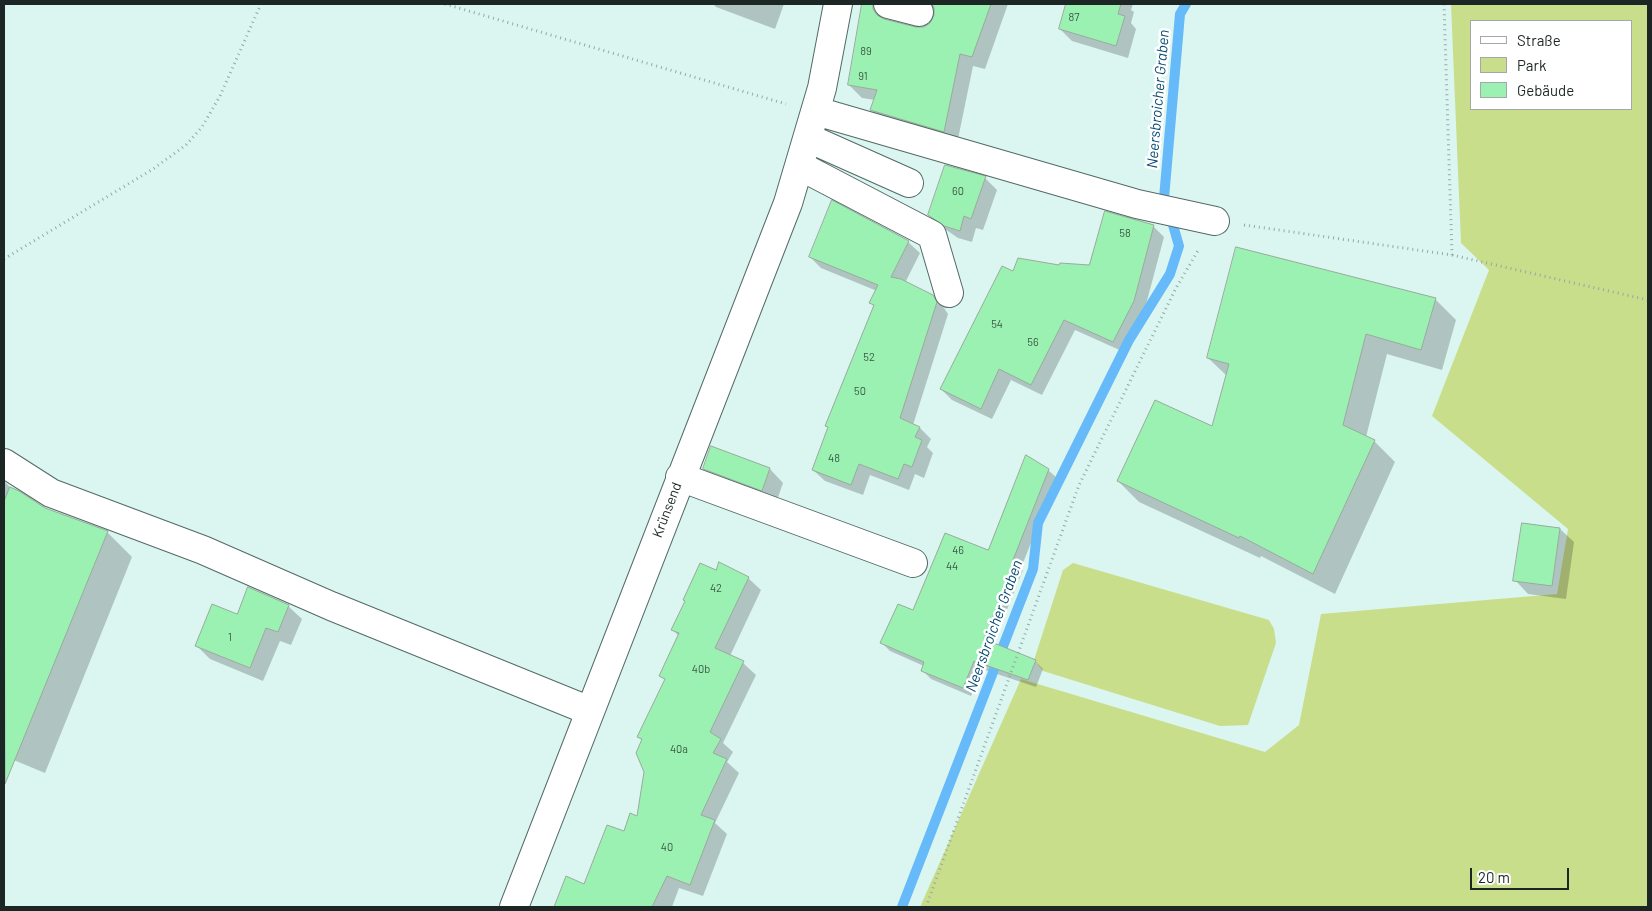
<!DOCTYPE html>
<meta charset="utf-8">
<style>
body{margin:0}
#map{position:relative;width:1652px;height:911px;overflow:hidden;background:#dbf6f1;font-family:Barlow,sans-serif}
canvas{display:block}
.frame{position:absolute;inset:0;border:5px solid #1c2624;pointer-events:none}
.legend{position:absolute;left:1470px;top:20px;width:162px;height:90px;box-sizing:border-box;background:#fff;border:1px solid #a4a8a7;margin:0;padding:6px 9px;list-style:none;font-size:15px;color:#1c2624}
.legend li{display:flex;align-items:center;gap:10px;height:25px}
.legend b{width:25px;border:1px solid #a4a8a7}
.scale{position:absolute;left:1470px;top:868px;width:99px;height:22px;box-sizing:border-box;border:2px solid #1c2624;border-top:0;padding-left:6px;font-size:15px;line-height:18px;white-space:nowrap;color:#1c2624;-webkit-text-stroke:4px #fff;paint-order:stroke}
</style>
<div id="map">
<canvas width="1652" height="911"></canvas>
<div class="frame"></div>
<ul class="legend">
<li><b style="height:6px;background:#fff"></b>Straße</li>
<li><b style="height:14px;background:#c8de8b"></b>Park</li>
<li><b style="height:14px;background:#9bf1b1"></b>Gebäude</li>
</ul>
<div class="scale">20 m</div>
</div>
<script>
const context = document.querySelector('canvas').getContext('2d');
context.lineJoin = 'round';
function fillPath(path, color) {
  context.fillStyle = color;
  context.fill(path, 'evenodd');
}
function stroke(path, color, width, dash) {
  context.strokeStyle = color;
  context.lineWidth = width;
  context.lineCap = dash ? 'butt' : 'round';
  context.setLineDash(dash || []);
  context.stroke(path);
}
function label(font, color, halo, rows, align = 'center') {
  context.font = font + ' Barlow,sans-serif';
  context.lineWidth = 5;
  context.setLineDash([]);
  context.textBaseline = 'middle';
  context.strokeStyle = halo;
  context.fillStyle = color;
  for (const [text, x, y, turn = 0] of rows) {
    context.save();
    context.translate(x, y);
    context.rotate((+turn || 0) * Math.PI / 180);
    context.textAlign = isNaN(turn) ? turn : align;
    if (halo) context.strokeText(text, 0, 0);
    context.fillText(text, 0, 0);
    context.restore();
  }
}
fillPath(new Path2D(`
 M1451,4H1648V907H920L1021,679L1265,752L1299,725L1321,614L1557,594L1568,529L1432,416L1489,270L1461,243ZM1471,21H1631V109H1471Z
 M1073,563L1269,620L1274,629L1276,643L1248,725L1220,726L1043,671L1034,660L1063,570Z`), '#c8de8b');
fillPath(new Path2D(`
 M713,4H784L775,29L716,7Z
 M915,4H1008L985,69L973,66L957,144L884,123L871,110L875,100L862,98L849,85L915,28H923L931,24L935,17V9Z
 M1068,4H1133L1131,10L1134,12L1131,23L1136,29L1128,58L1072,41L1060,29Z
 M985,178L997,190L983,230L976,228L972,242L958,238L942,227L929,215Z
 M1153,226L1164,237L1144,312L1124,352L1075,330L1042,395L1011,380L992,419L952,400L941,389L1014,272L1060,267L1090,266Z
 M908,242L920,253L905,283L933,296L944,308L948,314L913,425L920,428L931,439L927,447L933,453L924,478L915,474L909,490L870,475L863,495L825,481L813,470L875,307L871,303L877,291L821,268L810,257Z
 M1435,299L1456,320L1442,370L1387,354L1366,437L1374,441L1395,462L1335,594L1261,556L1260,558L1139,502L1118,481L1213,428L1227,376L1208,358Z
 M712,448L770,469L783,483L776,503L718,482L704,468Z
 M1048,470L1057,478L1021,568L1023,570L993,644L1035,661L1043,669L1036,687L982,669L971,696L931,679L922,670L924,666L890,651L882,643L914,612L988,552Z
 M4,481L9,486V488L19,492L45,509L107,532L132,557L45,773L4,756Z
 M1560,529L1574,542L1566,599L1528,594L1515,580Z
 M716,572L748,578L761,590L730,656L743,663L756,675L723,743L733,752L727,762L739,773L715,823L727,834L703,896L679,888L672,907H556L567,878L585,885L638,817L645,771L643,741L638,737L666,681L660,676L679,636L672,629Z
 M288,606L302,619L291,645L280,641L263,681L210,659L196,645L238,616Z`), '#0003');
stroke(new Path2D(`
 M1164,198L1180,14L1186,4
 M902,907L1033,569L1038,523L1129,340L1170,274L1179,246L1173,225`), '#66baf9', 10);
const building = new Path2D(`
 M862,4H873V9L877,15L884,19L916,27H924L930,23L934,15V8L932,4H991L972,57L960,54L944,132L870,110L877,90L848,85Z
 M1066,4H1121L1118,14L1125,16L1116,46L1059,29Z
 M945,165L986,176L971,219L964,216L960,231L944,226L928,215Z
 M832,200L909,241L891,277L901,279L933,295L937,302L900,418L920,427L915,437L922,440L912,467L904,464L898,479L859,464L851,485L812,470L828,427L825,426L874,305L869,303L878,285L809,257Z
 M1105,211L1154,225L1134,301L1113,342L1064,320L1031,385L999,369L981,409L940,389L1002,266L1013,271L1018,258L1059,265L1060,263L1089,265Z
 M1236,247L1436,298L1421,350L1366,334L1343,425L1375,440L1313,574L1240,536L1239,538L1117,481L1155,400L1212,426L1229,364L1207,358Z
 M711,446L770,468L762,491L703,469Z
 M1026,455L1049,469L1013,560L1015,561L984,639L1036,660L1028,680L974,661L963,688L921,671L924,662L880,643L898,604L913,610L945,533L988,550Z
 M10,487L19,491L45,508L108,531L5,784L4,502Z
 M1522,523L1560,528L1552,586L1513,581Z
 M719,562L749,577L715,648L744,661L710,732L721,739L713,753L727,759L701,815L715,820L690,885L667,876L652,907H554L566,876L584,884L607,825L624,831L630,813L637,816L644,772L636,753L642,739L637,737L665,679L659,676L679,633L671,630L685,601L683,600L700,563L716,570Z
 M248,587L289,605L278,632L266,628L250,668L195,646L212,604L237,614Z`);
fillPath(building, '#9bf1b1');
stroke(building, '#98aa9c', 1);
const minor = new Path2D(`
 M888,4L919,12
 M816,111L1137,204L1215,221
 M808,138L909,183
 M800,166L932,235L949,293
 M4,463L51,493L203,550L331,606L590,711
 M680,477L913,563
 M514,907L788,203L822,88L838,4`);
stroke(minor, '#536a66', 30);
stroke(new Path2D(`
 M445,4L786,104
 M1244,225L1452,255L1444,4
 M1452,255L1648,300
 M4,259L153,169L186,145L202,127L220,96L261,4
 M926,907L1079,485L1176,288L1199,249`), '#94a9a5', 3, [1, 4]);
stroke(minor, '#fff', 28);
label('11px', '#3c5947', null, [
 ["87",1074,17],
 ["89",866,51],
 ["91",863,76],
 ["60",958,191],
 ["58",1125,233],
 ["54",997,324],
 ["56",1033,342],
 ["52",869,357],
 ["50",860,391],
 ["48",834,458],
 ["46",958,550],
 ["44",952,566],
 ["42",716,588],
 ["1",230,637],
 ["40b",701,669],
 ["40a",679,749],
 ["40",667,847]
]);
label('14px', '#1c2624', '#fff', [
 ["Krünsend",667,510,-69]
]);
label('italic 15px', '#074b73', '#fff', [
 ["Neersbroicher Graben",1158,99,-85],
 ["Neersbroicher Graben",994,626,-70]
]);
</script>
